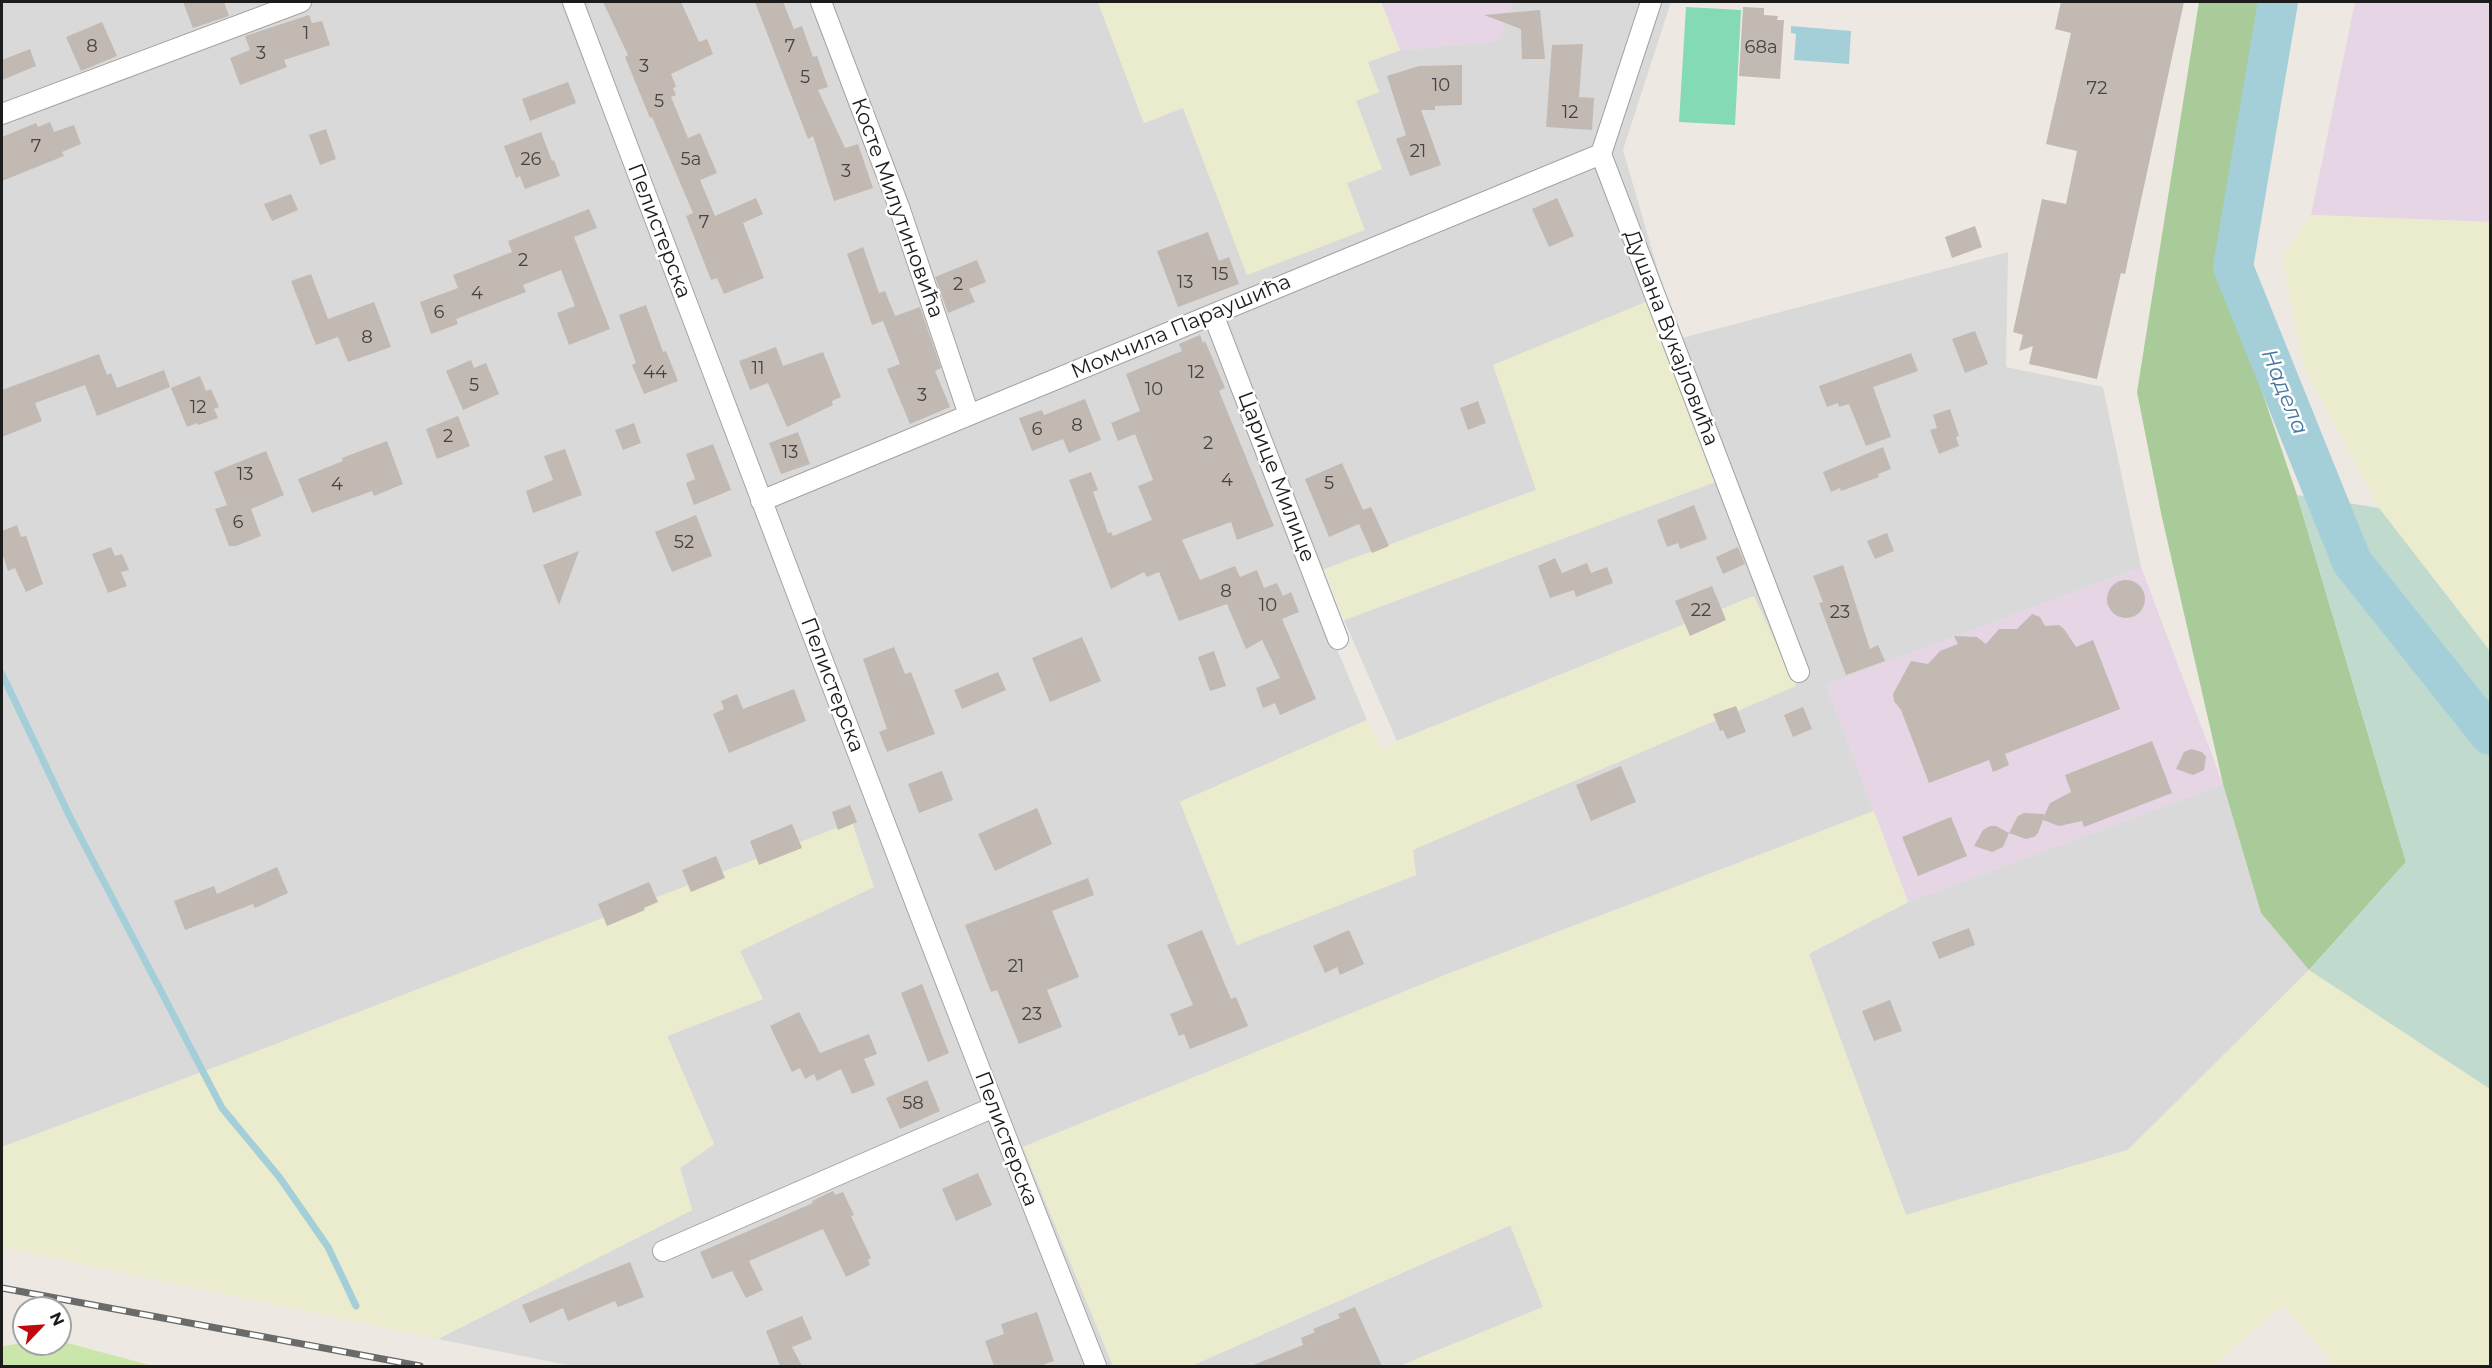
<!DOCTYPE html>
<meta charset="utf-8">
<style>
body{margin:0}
#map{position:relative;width:2492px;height:1368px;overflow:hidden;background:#ede9e2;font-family:Montserrat,sans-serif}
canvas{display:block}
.frame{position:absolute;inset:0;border:3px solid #1c1c1c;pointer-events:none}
.north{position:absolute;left:12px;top:1296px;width:60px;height:60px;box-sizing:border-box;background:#fff;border:2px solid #a4a4a4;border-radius:50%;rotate:65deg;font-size:16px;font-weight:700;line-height:24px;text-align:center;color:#1c1c1c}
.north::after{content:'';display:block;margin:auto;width:21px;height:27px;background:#c0080f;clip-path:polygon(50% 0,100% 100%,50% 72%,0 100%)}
</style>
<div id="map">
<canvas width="2492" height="1368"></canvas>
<div class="frame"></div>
<div class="north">N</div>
</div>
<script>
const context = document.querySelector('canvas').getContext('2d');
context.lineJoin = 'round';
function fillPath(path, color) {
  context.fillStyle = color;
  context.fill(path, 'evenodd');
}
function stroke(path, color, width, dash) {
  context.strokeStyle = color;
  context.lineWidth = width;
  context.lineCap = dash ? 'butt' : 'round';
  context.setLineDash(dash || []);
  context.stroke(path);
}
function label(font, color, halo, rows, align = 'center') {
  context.font = font + ' Montserrat,sans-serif';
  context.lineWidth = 5;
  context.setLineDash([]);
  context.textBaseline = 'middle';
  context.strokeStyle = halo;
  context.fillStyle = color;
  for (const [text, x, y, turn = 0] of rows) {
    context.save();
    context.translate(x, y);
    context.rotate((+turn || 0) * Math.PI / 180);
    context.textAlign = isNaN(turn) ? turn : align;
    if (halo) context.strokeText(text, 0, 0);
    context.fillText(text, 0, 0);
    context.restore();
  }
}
fillPath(new Path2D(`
 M2,2H1098L1144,123L1182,108L1347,183L1382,169L1356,101L1368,62L1400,50L1498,41L1513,2H1671L1623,150L1678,339L2008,252L2006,367L2103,387L2141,567L1826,685L1874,811L1445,975L1023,1147L1113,1366H572L438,1339L692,1210L680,1168L714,1144L667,1036L763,999L739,951L873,887L213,1068L2,1147ZM1715,482L1344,620L1397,741L1754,596L1413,850L1415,875L1237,945L1180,802L1367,720L1312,590L1325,569L1536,490Z
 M2223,784L2261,913L2309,970L2128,1150L1906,1215L1808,954L1908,902Z
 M1511,1225L1543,1307L1400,1366H1191Z`), '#dad9d9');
fillPath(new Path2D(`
 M1381,2H1513L1499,41L1400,50Z
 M2355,2H2490V222L2311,215Z
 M2141,567L2223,784L1908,902L1826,685Z`), '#e6d5e4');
fillPath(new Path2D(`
 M1098,2H1381L1400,50L1368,62L1379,92L1356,101L1382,169L1347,183L1365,230L1247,275L1183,108L1144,123Z
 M2311,215L2490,222V651L2379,508L2304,367L2282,257Z
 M1648,301L1715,482L1344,620L1325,569L1536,490L1493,365Z
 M1754,596L1796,686L1413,850L1416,875L1237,945L1180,802L1367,720L1382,750L1397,741Z
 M1874,811L1908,902L1809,954L1906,1215L2128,1150L2309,970L2490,1089V1366H2336L2283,1306L2212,1366H1400L1543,1307L1510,1225L1191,1366H1113L1023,1147L1445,975Z
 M852,822L874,887L740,951L763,999L667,1036L714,1144L680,1168L692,1210L438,1339L2,1247V1147L213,1068Z`), '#ebecce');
fillPath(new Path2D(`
 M60,1341L153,1366H2V1346L24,1343L60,1344Z`), '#cae6aa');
fillPath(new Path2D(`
 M2199,2H2284L2236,315L2297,495L2406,862L2309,970L2261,913L2223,784L2161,513L2137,392Z`), '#a9cb99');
fillPath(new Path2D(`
 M2297,495L2379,508L2490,651V1089L2309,970L2406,862Z`), '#c0dbcd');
fillPath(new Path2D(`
 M1686,7L1741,10L1735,125L1679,122Z`), '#83dab5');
fillPath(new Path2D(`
 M1791,26L1851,31L1849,64L1794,60L1796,34L1791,33Z`), '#a4cfd9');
stroke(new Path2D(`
 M2,674L70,817L222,1108L280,1178L328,1247L356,1306`), '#a4cfd9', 7);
stroke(new Path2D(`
 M2278,2L2233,267L2352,562L2490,735`), '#a4cfd9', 40);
fillPath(new Path2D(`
 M183,2H224L229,16L193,28Z
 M603,2H681L699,42L707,39L713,54L671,74L676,87L673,88L676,95L671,97L688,138L700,133L717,173L700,180L715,216L756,198L763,214L743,223L764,278L724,294L717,278L711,280L686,216L693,213L652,117L650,118L625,57L628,55Z
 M755,2H783L794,29L802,26L813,57L817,56L828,87L818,90L845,148L858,144L873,188L834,201L813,136L808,139Z
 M2061,2H2184L2125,274L2121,273L2097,379L2029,364L2033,346L2019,351L2023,335L2013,332L2042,199L2066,204L2077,151L2046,144L2071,33L2055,29Z
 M1743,7L1764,8V15L1778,16L1777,20H1784L1780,79L1739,76Z
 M1540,10L1545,59H1522L1521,29L1484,15Z
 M309,15L312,23L322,21L330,45L284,60L287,67L240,85L230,58L250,50L245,36Z
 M102,22L117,56L81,71L66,37Z
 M1583,44L1579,97L1594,98L1592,130L1546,127L1552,45Z
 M30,49L36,66L2,80V60Z
 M1462,65V105L1435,106V110H1421L1441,165L1410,176L1396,139L1406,135L1387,76L1419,66Z
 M568,82L576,103L530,121L522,99Z
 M50,122L54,132L74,125L81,144L62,152L64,156L2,181V137L36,123L38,127Z
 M326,129L336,159L320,165L309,135Z
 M541,132L552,161L554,160L560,176L525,189L520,176L516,178L504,146Z
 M291,194L298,210L272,221L264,204Z
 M1557,198L1574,236L1549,247L1532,209Z
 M589,209L597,228L574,237L610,329L569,345L557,313L575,306L561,270L523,285L526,292L456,319L458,324L431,334L420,302L458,288L453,275L512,252L508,241Z
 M1975,226L1982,247L1952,258L1945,237Z
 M1208,232L1219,261L1229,257L1239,284L1178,307L1157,251Z
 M863,247L879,293L885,291L895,316L920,307L941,368L935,371L950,407L910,424L887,369L900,364L883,321L872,325L847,254Z
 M977,260L986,282L969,289L975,302L948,313L935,277Z
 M311,274L328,319L374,302L391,347L348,362L338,337L316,345L291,281Z
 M646,305L663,352L666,351L678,381L644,394L632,365L636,363L619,315Z
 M1975,331L1988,364L1965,373L1952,339Z
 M1200,335L1203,343L1205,341L1225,388L1219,391L1274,526L1237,540L1231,522L1182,540L1200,580L1235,566L1240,577L1257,570L1264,588L1277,583L1283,596L1291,592L1299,612L1282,619L1316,699L1280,715L1275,703L1263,708L1256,688L1280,678L1262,640L1246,649L1227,604L1179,621L1159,572L1147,577L1144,572L1111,589L1069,480L1091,472L1098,490L1093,492L1108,533L1111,532L1113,536L1152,520L1138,486L1153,480L1135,434L1118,441L1111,423L1140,411L1126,374L1182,351L1179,344Z
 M776,347L783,366L823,352L841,397L832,401L833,405L787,427L768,383L750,390L739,361Z
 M1911,353L1918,371L1873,387L1891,437L1866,446L1849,404L1839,407L1838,403L1827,407L1819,386Z
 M99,354L107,375L111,373L117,388L164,370L170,387L97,416L85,385L35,403L42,421L2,437V390Z
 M471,360L474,368L486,363L499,394L463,410L446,371Z
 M200,376L206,391L211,389L219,407L214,409L218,418L198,425L197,423L187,427L171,388Z
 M1085,399L1101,440L1069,453L1063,439L1032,451L1019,418L1042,410L1044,415Z
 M1478,401L1486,423L1468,430L1460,408Z
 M1950,409L1959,436L1956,437L1959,446L1939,454L1930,430L1937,428L1933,415Z
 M458,416L470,446L437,459L426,429Z
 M634,423L641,443L623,450L615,430Z
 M798,432L810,464L781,474L769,443Z
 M387,441L403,484L374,496L372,491L312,513L298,479L343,461L342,458Z
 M713,444L731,490L694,505L686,483L695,479L686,454Z
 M1883,447L1891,469L1878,474L1879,477L1841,491L1840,488L1831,492L1823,472Z
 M565,449L582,495L533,513L526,491L553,480L544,456Z
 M266,451L284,495L251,509L261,536L236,546H229L215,509L227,505L214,472Z
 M1342,463L1363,510L1371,507L1389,546L1372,553L1359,524L1329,537L1305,479Z
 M1694,505L1707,539L1680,549L1678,543L1667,547L1657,520Z
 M696,515L712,556L672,572L655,532Z
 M17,525L21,537L26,536L43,584L26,592L15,568L8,571L2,552V531Z
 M1887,533L1894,551L1875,559L1867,541Z
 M111,547L115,556L122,554L129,570L121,572L127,586L108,593L92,554Z
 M1738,547L1745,564L1723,574L1716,557Z
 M579,551L559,605L543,565Z
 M1555,558L1562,573L1587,563L1591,573L1607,567L1613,583L1576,597L1574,590L1550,598L1538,566Z
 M1843,565L1870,649L1878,645L1885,661L1846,675L1819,603L1823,602L1813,576Z
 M2107 599a19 19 0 1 1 38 0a19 19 0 1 1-38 0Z
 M1712,586L1726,620L1690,636L1675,601Z
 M2032,614L2040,617L2045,626L2059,625L2064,629L2076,647L2093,640L2120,709L2005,754L2009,765L1993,772L1989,760L1929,783L1901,710L1894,701L1893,694L1911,661L1928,664L1940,651L1958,644L1954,636L1977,637L1986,644L1999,629H2017Z
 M1082,637L1101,681L1050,702L1032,658Z
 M894,647L905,674L911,672L935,734L887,752L879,732L887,729L863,659Z
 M1214,651L1226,686L1210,691L1198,657Z
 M998,672L1006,690L962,709L954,690Z
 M794,689L806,721L729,753L713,714L724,709L721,701L737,694L743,709Z
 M1736,706L1746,732L1727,739L1723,730L1720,731L1713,714Z
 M1803,707L1812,729L1793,737L1784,715Z
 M2152,741L2172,793L2084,827L2082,821L2059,826L2043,820L2038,833L2034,837L2026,839L2009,833L2018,816L2024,813L2044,814V816L2050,803L2071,792L2065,775Z
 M2191,749L2202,752L2206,757L2204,770L2193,775L2176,769L2184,752Z
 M1621,766L1636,802L1591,821L1576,785Z
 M942,771L953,800L919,813L908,784Z
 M850,805L857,822L838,830L832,812Z
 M1037,808L1052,844L995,871L978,834Z
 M1951,817L1967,856L1918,876L1902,837Z
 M792,824L802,848L759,865L750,841Z
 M1990,826H1996L2009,833L2003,847L1992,852L1974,846L1983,830Z
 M716,856L725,878L691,892L682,870Z
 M277,867L288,893L255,908L253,904L185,930L174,901L214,886L217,894Z
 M1088,878L1094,895L1052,911L1079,977L1047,990L1062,1027L1019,1044L997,990L991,992L965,925Z
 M649,882L658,902L644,908L645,910L607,926L598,904Z
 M1969,928L1975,945L1939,959L1932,942Z
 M1202,930L1231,999L1236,997L1248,1026L1190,1049L1184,1034L1179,1036L1170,1014L1193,1005L1167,945Z
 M1349,930L1364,964L1340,975L1337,967L1325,973L1313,946Z
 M922,984L949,1053L928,1062L901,993Z
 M1890,1000L1902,1031L1874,1041L1862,1011Z
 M799,1012L820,1053L869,1034L877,1054L864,1059L875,1085L852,1094L841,1069L817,1081L814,1074L805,1079L800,1068L792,1072L770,1026Z
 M927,1080L940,1111L900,1129L886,1098Z
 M978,1173L992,1205L956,1221L942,1189Z
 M833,1191L835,1195L843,1192L854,1215L851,1216L871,1258L868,1260L870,1265L846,1277L823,1229L749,1261L763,1290L746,1298L732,1271L712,1279L700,1252L813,1203L812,1201Z
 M630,1262L644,1297L618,1307L615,1301L568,1321L563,1308L530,1323L522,1305Z
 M1355,1307L1382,1366H1251L1303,1345L1301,1338L1315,1332L1313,1329L1340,1318L1338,1314Z
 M1037,1312L1054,1361L1040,1366H994L985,1341L1004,1334L1001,1324Z
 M802,1316L812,1339L792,1347L802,1366H780L766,1331Z`), '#c2b9b2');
const street = new Path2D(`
 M573,2C745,457 917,913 1096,1366
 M821,2L899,207L969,415
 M1651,2L1601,154L1799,672
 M2,114L301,2
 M1213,314L1338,639
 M761,501L1601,154
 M663,1251L994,1107`);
stroke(street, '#a3a3a3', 22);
stroke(street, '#fff', 20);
const rail = new Path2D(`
 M2,1288L420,1366`);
stroke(rail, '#6a6a6a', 7);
stroke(rail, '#fff', 4.5, [14]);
label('18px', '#464342', null, [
 ["1",306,34],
 ["8",92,47],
 ["7",790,47],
 ["68a",1761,48],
 ["3",261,54],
 ["3",644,67],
 ["5",805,78],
 ["10",1441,86],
 ["72",2097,89],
 ["5",659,102],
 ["12",1570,113],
 ["7",36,147],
 ["21",1418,152],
 ["26",531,160],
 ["5a",691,160],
 ["3",846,172],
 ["7",704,223],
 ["2",523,261],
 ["15",1220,275],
 ["13",1185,283],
 ["2",958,285],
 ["4",477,294],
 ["6",439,313],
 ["8",367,338],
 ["11",758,369],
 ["44",655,373],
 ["12",1196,373],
 ["5",474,386],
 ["10",1154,390],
 ["3",922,396],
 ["12",198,408],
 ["8",1077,426],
 ["6",1037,430],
 ["2",448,437],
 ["2",1208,444],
 ["13",790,453],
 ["13",245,475],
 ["4",1227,481],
 ["5",1329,484],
 ["4",337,485],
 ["6",238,523],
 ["52",684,543],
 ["8",1226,592],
 ["10",1268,606],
 ["22",1701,611],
 ["23",1840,613],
 ["21",1016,967],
 ["23",1032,1015],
 ["58",913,1104]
]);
label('21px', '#1c1c1c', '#fff', [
 ["Косте Милутиновића",897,208,70],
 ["Пелистерска",659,231,69],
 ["Момчила Параушића",1181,327,-23],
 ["Душана Вукајловића",1671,338,69],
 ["Царице Милице",1276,477,69],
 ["Пелистерска",832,685,69],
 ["Пелистерска",1006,1139,69]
]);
label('italic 22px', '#4a79a0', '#fff', [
 ["Надела",2284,392,68]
]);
</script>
